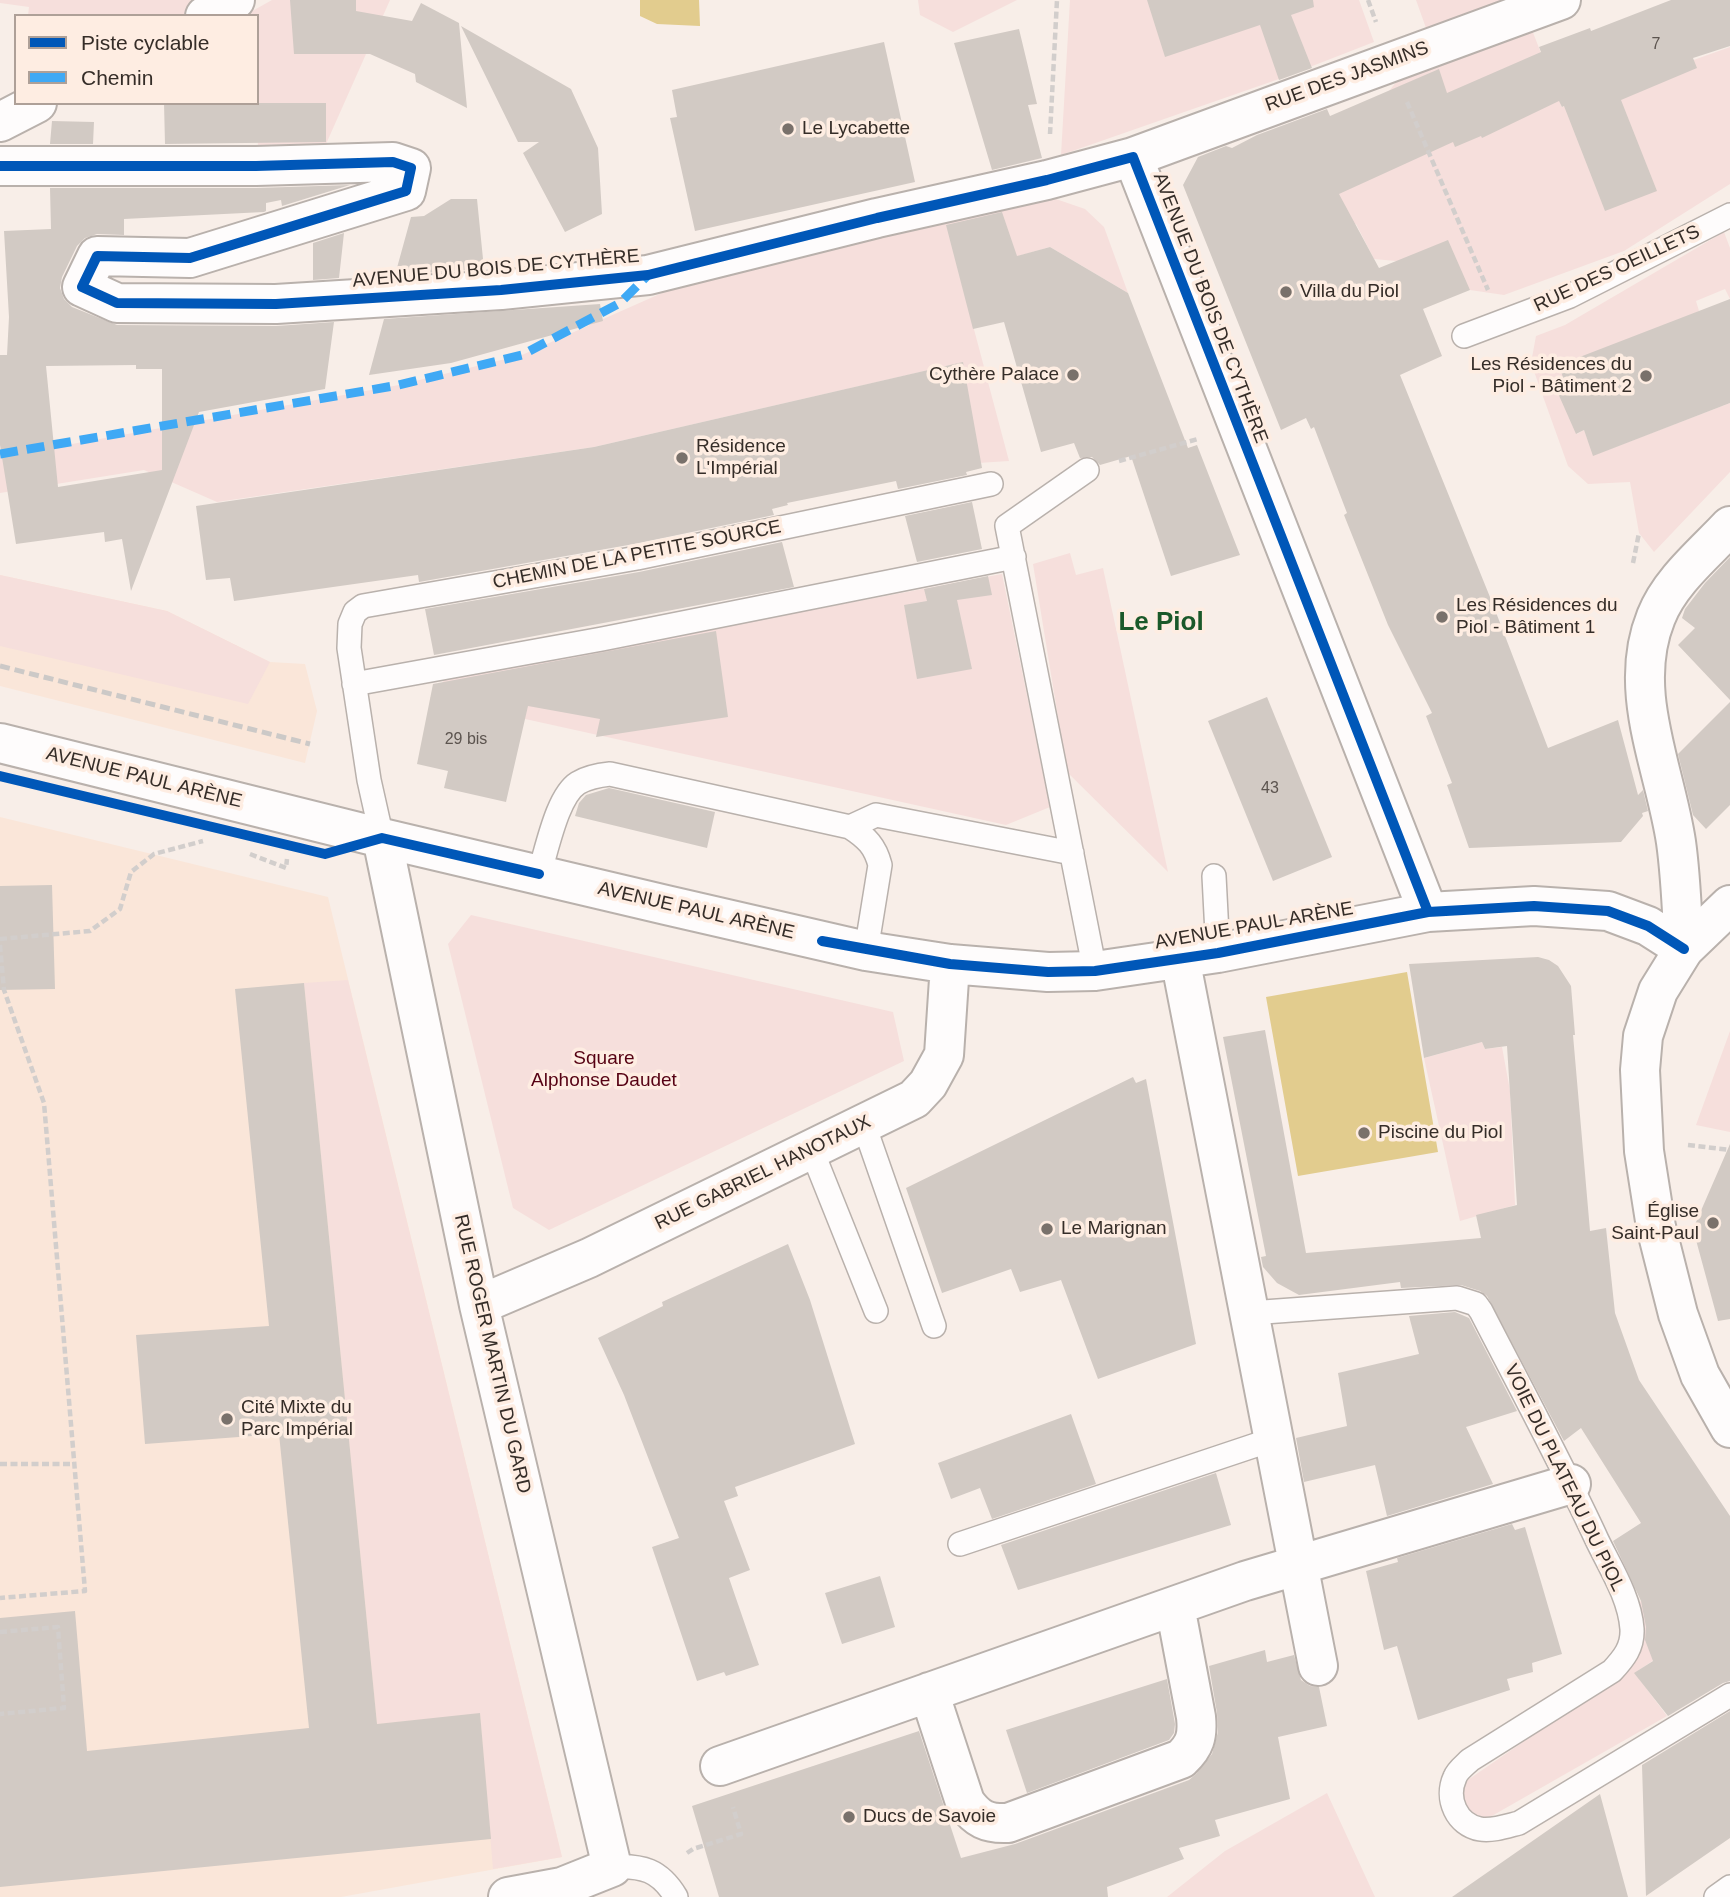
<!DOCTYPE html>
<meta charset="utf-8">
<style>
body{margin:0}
#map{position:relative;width:1730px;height:1897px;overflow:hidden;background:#f8eee8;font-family:Helvetica,sans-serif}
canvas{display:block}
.legend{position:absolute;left:14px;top:14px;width:245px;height:91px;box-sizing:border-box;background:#feede2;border:2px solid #aea098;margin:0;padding:9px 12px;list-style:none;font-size:21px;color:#352d28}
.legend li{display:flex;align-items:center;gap:14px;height:35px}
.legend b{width:35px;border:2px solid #aea098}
</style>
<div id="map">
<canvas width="1730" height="1897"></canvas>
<ul class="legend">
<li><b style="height:9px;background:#0057b8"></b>Piste cyclable</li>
<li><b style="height:9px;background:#3fa9f5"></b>Chemin</li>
</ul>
</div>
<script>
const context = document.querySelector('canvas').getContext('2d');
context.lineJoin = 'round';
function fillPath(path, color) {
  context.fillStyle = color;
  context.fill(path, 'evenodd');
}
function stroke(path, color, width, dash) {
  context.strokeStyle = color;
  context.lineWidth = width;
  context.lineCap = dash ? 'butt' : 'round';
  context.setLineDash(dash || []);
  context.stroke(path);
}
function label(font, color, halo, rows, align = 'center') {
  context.font = font + ' Helvetica,sans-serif';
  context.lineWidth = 7;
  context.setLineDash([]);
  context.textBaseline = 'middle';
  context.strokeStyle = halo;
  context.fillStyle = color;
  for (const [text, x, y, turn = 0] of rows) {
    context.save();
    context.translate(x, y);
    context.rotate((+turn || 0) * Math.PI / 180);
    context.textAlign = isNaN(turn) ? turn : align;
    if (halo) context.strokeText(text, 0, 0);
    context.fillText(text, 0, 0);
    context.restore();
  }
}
fillPath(new Path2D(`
 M0,575L167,611L270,662L305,664L317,711L305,763L0,686Z
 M0,817L328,897L562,1857L341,1897H0Z`), '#fae6d9');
fillPath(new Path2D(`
 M0,0H208L180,16H28L29,7L0,3Z
 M272,0H390L326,144L258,145L255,103H257V16H247V14Z
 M918,0H1017L953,32L920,15Z
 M1070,0H1359L1374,42L1279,79L1061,155Z
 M1416,0H1508L1426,28Z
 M1532,30L1562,107L1730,47V184L1624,251L1504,295L1470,290L1396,261L1374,259L1356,224L1307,246L1295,213L1403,73Z
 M1053,198L1085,209L1104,227L1128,293L1050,247L959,273L1009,461L978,463L951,365L594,447L217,502L144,470L0,493V457L399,385L522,355L680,285L1001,208Z
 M1724,232L1730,248V299L1725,289L1696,301L1699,311L1566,387L1577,434L1584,430L1594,455L1730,403V472L1654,552L1639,533L1630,482L1588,484L1568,466L1531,363L1536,336L1565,325Z
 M1070,553L1076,575L1103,568L1168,872L1067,772L1033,564Z
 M1002,574L1050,807L1006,825L430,698L445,679Z
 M0,575L167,611L270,662L248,704L0,646Z
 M471,915L893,1012L904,1061L549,1230L513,1208L448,944Z
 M348,980L562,1857L493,1869L480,1714L377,1724L304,983Z
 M1730,1031V1132L1696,1125Z
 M1482,1042L1485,1049L1502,1047L1510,1091L1515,1205L1460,1221L1424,1058Z
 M1662,1588L1691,1635L1639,1670L1640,1680L1667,1716L1490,1817L1478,1819L1462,1812V1784L1610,1682L1633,1606Z
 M1327,1793L1375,1897H1167L1225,1851Z`), '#f6dfdc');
fillPath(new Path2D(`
 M640,0H699L700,26L657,24L640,16Z
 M1407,972L1438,1152L1298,1176L1266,997Z`), '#e2cc8e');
fillPath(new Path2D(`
 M290,0H356V11L412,21L421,3L459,23L467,108L416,82L415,74L370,54H294Z
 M1147,0H1313L1314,7L1291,15L1312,68L1279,80L1260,25L1165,57Z
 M1671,0H1730V46L1693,58L1697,68L1621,100L1657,191L1605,211L1564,106L1562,107L1559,101L1482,138L1481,136L1455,147L1453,142L1339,194L1379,268L1448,240L1470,290L1423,309L1442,356L1400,375L1492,602L1548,748L1618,720L1638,795L1643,790L1648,811L1642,813L1643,816L1621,842L1469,848L1447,785L1452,783L1426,716L1432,713L1388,625L1344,515L1347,513L1314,427L1311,429L1306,418L1281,430L1183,185L1198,157L1226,146L1232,148L1257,135L1327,109L1330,116L1439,69L1447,93L1541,52L1539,47L1590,28L1591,31Z
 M461,26L571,89L598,148L602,214L565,232L523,153L539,142H518Z
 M1019,29L1037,104L1028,105L1042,158L992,170L954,43Z
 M884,42L915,182L695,231L670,118L677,117L672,90Z
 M164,103H326V142L165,144Z
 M52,121L94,122L93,144H50Z
 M350,185L282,206L281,200L266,203V211L264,212L124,219V235L97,234L85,238L77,246L62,277L60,288L64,299L72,307L117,325L276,326L334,322L325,389L199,412L131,591L122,539L105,542L104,532L16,544L0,445V355H7L9,317L4,231L51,229L50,188H256ZM136,365V369H162V470L58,487L46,366Z
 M451,199H477L484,269L395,275L411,217L424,216Z
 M1002,212L1017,256L1050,247L1128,293L1188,448L1197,445L1240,555L1171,576L1131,456L1100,465L1092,457L1080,458L1074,443L1041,452L1004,322L973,329L946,225Z
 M344,233L339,278L313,280V243Z
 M1730,299V403L1593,456L1584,430L1576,434L1557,391L1566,387L1559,365Z
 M600,304L603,321L451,363L369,375L384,319Z
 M963,362L982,468L966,472L967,475L898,489L896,481L787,503L788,505L772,509L774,515L634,544L419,582L418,575L234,601L230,578L206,580L196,506L594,447Z
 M972,502L982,549L917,562L905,516Z
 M782,542L794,587L434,655L425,609L639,572Z
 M1730,557V700L1678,645L1695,628L1682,618L1685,609L1705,583Z
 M988,576L992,595L957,600L972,669L917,679L904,605L927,601L924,589Z
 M716,631L728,717L596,737L600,719L528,706L506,802L444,788L448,771L417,764L433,684Z
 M1267,697L1332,857L1273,881L1208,721Z
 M1730,702V805L1706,829L1693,815L1678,754Z
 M609,788L715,812L707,848L575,816L579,803L586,795Z
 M52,885L55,989L0,990V886Z
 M1538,957L1549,960L1558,966L1571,986L1575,1035H1573L1590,1231L1606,1228L1615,1313L1639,1380L1730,1516V1681L1723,1683L1668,1716L1634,1673L1653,1661L1645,1640L1646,1627L1641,1601L1613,1541L1641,1523L1581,1428L1564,1441L1487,1296L1480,1291L1461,1285L1401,1288L1400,1282L1299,1295L1277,1283L1263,1267L1261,1257L1266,1256L1223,1037L1265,1030L1306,1253L1481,1238L1476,1215L1517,1205L1507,1046L1485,1049L1482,1042L1424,1058L1409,964Z
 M304,983L377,1724L480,1713L491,1839L0,1887V1618L75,1611L87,1751L309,1728L279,1434L145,1444L136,1335L269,1326L235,989Z
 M1133,1077L1136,1083L1146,1079L1196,1344L1098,1379L1061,1280L1020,1292L1011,1269L942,1293L906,1188Z
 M1730,1144V1319L1718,1321L1693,1229Z
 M788,1244L810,1300L855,1444L735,1487L738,1496L724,1501L750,1570L729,1578L759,1665L726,1676L724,1672L697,1681L652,1547L679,1538L624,1395L598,1338L663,1306L662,1302Z
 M1455,1312L1469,1318L1517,1411L1466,1427L1493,1484L1387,1516L1375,1465L1304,1482L1296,1438L1347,1426L1338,1373L1419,1354L1409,1316Z
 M1071,1414L1096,1484L992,1519L980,1488L951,1499L938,1463Z
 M1216,1473L1231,1525L1018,1590L1001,1545Z
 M1512,1524L1515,1530L1525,1527L1562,1654L1532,1663L1533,1672L1507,1679L1510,1690L1418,1720L1397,1646L1384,1650L1366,1571L1398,1562L1397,1558Z
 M880,1576L895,1627L842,1644L825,1593Z
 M1265,1650L1267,1662L1294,1655L1301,1680L1310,1686L1319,1687L1327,1726L1278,1737L1290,1799L1215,1820L1220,1836L1179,1848L1184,1859L1107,1887L1108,1897H719L692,1806L919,1731L961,1858L1015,1844L1189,1780L1196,1774L1212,1754L1218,1732L1217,1713L1209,1666Z
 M1167,1679L1175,1724L1174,1733L1169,1740L1027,1793L1006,1730Z
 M1730,1711V1838L1646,1896L1642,1765Z
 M1600,1794L1628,1897H1452Z`), '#d2cac4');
const service = new Path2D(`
 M1464,336L1570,296L1730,215
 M1087,470L1007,526L1095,971
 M354,684L602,639L1014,557
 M850,827L876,815L1072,853
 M382,838L369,780L349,648L350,624L355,612L363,606L637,558L991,484
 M539,874C547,850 557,796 578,783C588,777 600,775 610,774L850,827C867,838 875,846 880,865L866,951
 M1214,876L1218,953
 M864,1125L934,1326
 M812,1151L876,1311
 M1250,1313L1457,1298L1476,1304L1481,1311C1520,1387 1561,1462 1597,1540C1610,1567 1630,1598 1632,1629C1633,1647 1624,1658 1612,1671L1470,1760C1465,1765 1457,1771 1455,1777C1445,1799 1457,1825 1480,1829C1493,1831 1507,1826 1519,1823L1730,1695
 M960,1544L1274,1439
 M612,1867C642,1865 660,1870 676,1897
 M1716,1897L1730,1887`);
const minor = new Path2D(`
 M205,16L235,0
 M0,122L37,103
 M1133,157L1561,0
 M0,166H256L393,162L411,168L406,191L190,258L97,256L82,287L117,303L276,304L501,290L648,275L877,218L1047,180L1133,157L1428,912
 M0,743L382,838L666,905L866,951L950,964L1048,972L1095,971L1218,953L1428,912L1534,906L1608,911L1648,926L1684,949
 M382,838L479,1305L612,1867L562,1887L508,1897
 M1684,949C1682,914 1681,877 1676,842C1665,768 1626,691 1656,617C1670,581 1705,553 1730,526
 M1180,958L1318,1666
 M479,1305L589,1258L914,1099L928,1084L944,1055L950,964
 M929,1692L965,1802C977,1819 987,1824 1008,1823L1181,1759C1195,1746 1198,1736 1196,1717L1175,1606
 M720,1766L1245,1581L1571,1484`);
const tertiary = new Path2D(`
 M1730,905L1684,949L1658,991L1643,1036L1640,1070L1644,1151L1656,1227L1678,1314L1700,1375L1730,1428`);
stroke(service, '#b9b1ac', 26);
stroke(minor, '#b9b1ac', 42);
stroke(tertiary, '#b9b1ac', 42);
stroke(new Path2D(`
 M1368,0L1376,22
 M1407,102L1488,290
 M1050,134L1057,0
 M1119,461L1198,439
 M1633,563L1639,533
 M250,854L286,868L287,859
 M0,939L90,931L120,909L131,872L154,854L203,841
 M0,945L4,990L44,1103L85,1591L0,1598
 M1688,1145L1730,1150
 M0,1464H74
 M0,1632L58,1627L64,1708L0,1714
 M687,1853L693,1849L741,1834L733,1807`), '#d2cecc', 4.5, [7, 3.5]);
stroke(service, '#fefcfc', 23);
stroke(minor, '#fefcfc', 38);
stroke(tertiary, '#fefcfc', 38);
stroke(new Path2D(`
 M0,666L310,744`), '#ccc9c7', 5, [10, 5]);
stroke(new Path2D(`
 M0,454L399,385L522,355L620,303L648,275`), '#3fa9f5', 9, [18, 9]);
stroke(new Path2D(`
 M0,166H256L393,162L411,168L406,191L190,258L97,256L82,287L117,303L276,304L501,290L648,275L877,218L1047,180L1133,157L1428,912
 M0,776L325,854L382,838L539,874
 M822,941L950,964L1048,972L1095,971L1218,953L1428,912L1534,906L1608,911L1648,926L1684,949`), '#0057b8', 10);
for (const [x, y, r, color] of [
 [788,129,7,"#79716b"],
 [1286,292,7,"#79716b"],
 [1073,375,7,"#79716b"],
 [1646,376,7,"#79716b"],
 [682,458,7,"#79716b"],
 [1442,617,7,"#79716b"],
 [1364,1133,7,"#79716b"],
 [1713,1223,7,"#79716b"],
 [1047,1229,7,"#79716b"],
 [227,1419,7,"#79716b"],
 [849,1817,7,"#79716b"]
]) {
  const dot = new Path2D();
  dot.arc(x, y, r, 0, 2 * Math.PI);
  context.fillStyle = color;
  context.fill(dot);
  stroke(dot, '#feede2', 2.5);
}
label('16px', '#5c544f', null, [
 ["7",1656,45],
 ["29 bis",466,740],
 ["43",1270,789]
]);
label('19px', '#352d28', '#feede2', [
 ["RUE DES JASMINS",1347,77,-20],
 ["AVENUE DU BOIS DE CYTHÈRE",496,269,-5],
 ["RUE DES OEILLETS",1617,269,-25],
 ["AVENUE DU BOIS DE CYTHÈRE",1210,308,69],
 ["CHEMIN DE LA PETITE SOURCE",637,555,-11],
 ["AVENUE PAUL ARÈNE",144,778,14],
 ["AVENUE PAUL ARÈNE",696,911,13],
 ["AVENUE PAUL ARÈNE",1254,926,-10],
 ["RUE GABRIEL HANOTAUX",763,1173,-26],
 ["RUE ROGER MARTIN DU GARD",492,1354,77],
 ["VOIE DU PLATEAU DU PIOL",1564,1478,64]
]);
label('19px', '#352d28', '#feede2', [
 ["Le Lycabette",802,129],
 ["Villa du Piol",1300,292],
 ["Les Résidences du",1632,365,"right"],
 ["Piol - Bâtiment 2",1632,387,"right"],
 ["Cythère Palace",1059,375,"right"],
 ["Résidence",696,447],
 ["L'Impérial",696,469],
 ["Les Résidences du",1456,606],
 ["Piol - Bâtiment 1",1456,628],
 ["Piscine du Piol",1378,1133],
 ["Église",1699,1212,"right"],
 ["Saint-Paul",1699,1234,"right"],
 ["Le Marignan",1061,1229],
 ["Cité Mixte du",241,1408],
 ["Parc Impérial",241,1430],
 ["Ducs de Savoie",863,1817]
], 'left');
label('19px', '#560213', '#feede2', [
 ["Square",604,1059],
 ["Alphonse Daudet",604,1081]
]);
label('bold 26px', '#1a592a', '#feede2', [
 ["Le Piol",1161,623]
]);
</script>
